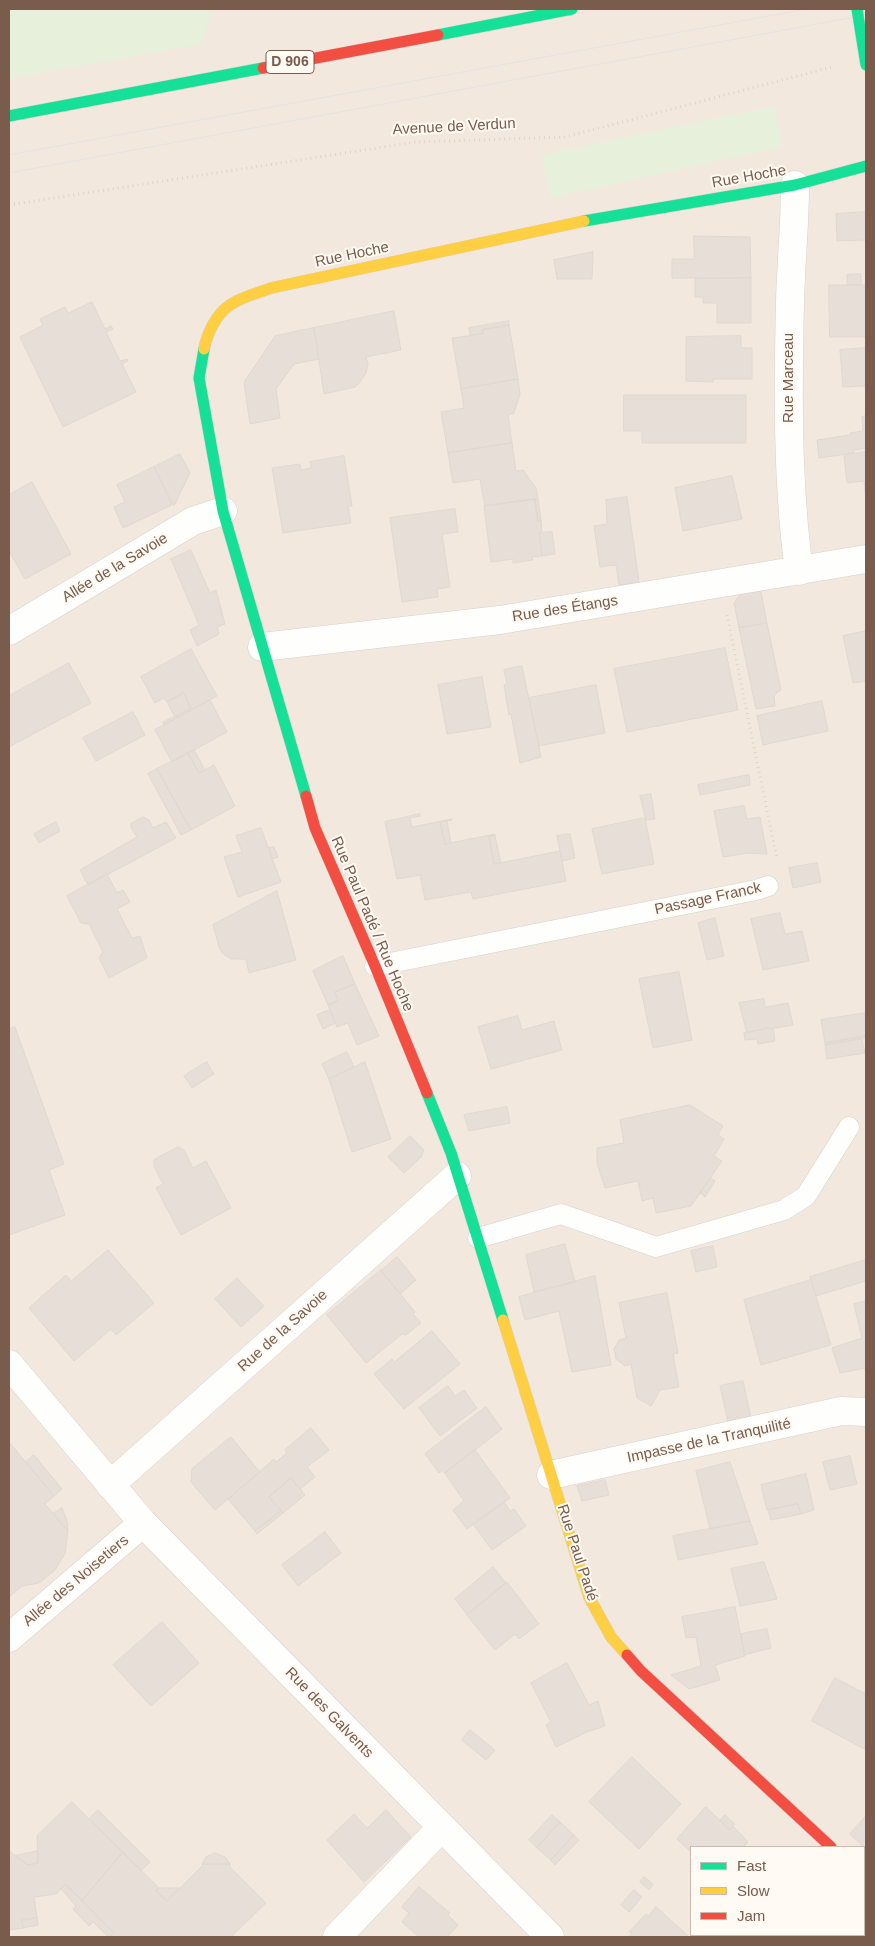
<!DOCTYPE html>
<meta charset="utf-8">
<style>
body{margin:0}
#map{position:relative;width:875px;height:1946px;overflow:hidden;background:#f9f5f0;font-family:Helvetica,sans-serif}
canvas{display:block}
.frame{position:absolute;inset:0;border:10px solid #7a5c4d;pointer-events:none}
.legend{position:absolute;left:690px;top:1846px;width:175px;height:90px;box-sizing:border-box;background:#fffaf3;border:1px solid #cabbb1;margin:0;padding:6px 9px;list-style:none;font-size:15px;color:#7a5c4d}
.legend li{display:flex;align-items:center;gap:10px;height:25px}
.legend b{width:25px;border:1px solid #cabbb1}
</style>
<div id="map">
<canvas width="875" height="1946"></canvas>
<div class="frame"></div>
<ul class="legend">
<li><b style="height:6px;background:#16e098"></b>Fast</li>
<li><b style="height:6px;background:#ffcf43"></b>Slow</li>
<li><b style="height:6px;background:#f24e42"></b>Jam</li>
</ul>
</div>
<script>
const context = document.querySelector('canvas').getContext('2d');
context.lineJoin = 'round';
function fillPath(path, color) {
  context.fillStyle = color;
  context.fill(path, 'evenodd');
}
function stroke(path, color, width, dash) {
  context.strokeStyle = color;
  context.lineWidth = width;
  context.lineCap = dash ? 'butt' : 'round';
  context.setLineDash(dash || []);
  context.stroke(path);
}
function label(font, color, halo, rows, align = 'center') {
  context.font = font + ' Helvetica,sans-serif';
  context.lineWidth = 4;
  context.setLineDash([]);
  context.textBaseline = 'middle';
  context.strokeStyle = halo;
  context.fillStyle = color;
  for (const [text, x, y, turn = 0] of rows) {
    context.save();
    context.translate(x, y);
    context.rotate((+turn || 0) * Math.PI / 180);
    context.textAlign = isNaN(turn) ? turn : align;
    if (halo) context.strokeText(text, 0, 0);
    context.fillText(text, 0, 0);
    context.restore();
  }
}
fillPath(new Path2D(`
 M9,9H866V1937H9ZM691,1847H864V1935H691Z`), '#f2e8de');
fillPath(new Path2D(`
 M9,9H212L201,44L9,79Z
 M774,106L782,147L550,198L542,155Z`), '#e7f0db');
const building = new Path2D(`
 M866,212V240L837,241L836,214Z
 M694,236L750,237L751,278H672V259H694Z
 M593,252L592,279H557L554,260Z
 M861,274V285H847V275Z
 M751,278V323H717V303H703V297H695V279Z
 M829,285H866V337H830Z
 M92,302L105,329L111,326L113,329L106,332L120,361L127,359L128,361L122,364L136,392L63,427L20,337L43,325L40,319L65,307L68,313Z
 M394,311L401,350L366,357L368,364L366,373L360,382L355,387L324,394L314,328Z
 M509,321V325L482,330L483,334L470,335L469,328Z
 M509,325L518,379L461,389L452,338L483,334L482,330Z
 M314,328L319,359L294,364L276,389L280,418L250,424L244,382L275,336Z
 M741,336V348H752V379H713V382L686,381V337Z
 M866,348V386L843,387L840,350Z
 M518,379L520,394L514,413L508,415L512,443L448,453L441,412L464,408L461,389Z
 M624,395H746V443H642V431H624Z
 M866,416V448L854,450V453L819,458L817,440L850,435V433L863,431L862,417Z
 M512,443L516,471L523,470L536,488L538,499L485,506L480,479L453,483L448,453Z
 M866,452V498L864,481L847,483L844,455Z
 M180,454L190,473L174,506L154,467Z
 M344,456L352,506H348L351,523L283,533L272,468L300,464L301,470L311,468L310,462Z
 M154,467L172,505L123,528L114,507L125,502L117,485Z
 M732,476L742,519L683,531L675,488Z
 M32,482L71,554L25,579L9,551V495Z
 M627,497L639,582L619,585L616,565L600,567L594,526L607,524L606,500Z
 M535,499L538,521L541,520L542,533H539L542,556L532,557L533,560L513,563V559L491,562L484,506Z
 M535,499H538L541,520L538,521Z
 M455,509L458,532L442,534L450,587L437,589L438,597L402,602L390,518Z
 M552,532L555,554L542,556L539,533Z
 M191,550L210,593L216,590L225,624L217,627L219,634L197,646L190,630L199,625L171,559Z
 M760,587L767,623L739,628L734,603L743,590Z
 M767,623L781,690L774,695L775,706L756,709L739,628Z
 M866,631V681L853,683L843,636Z
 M725,648L738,710L627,732L614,669Z
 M191,649L217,696L164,725L163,722L191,708L184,693L167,702L164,698L155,703L141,677Z
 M69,663L91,703L9,747V696Z
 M522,666L541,757L520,763L511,714L509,715L504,685L507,684L504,670Z
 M482,677L491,727L447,734L438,685Z
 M596,685L605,733L539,746L529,698Z
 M184,693L191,708L175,717L167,702Z
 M210,700L227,732L172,762L155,730Z
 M822,701L828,731L763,745L757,716Z
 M133,712L145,735L96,761L83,738Z
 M194,750L205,770L199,773L188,753Z
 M188,753L199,773L214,765L235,806L191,830L157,769Z
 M157,769L191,830L181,835L148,774Z
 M749,775L750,785L700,795L698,785Z
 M651,794L655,819L646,820L640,796Z
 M744,806L747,819L760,817L767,854L748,853L723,857L714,811Z
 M420,814V816L410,818L412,827L452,819V820L440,822L445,844L495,834V836L489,837L494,864L560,851L566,881L473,899L471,892L425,900L420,875L397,879L385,822Z
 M143,817L149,820L153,828L166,822L176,838L88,885L80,870L137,837L131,828V824Z
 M645,818L654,864L602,874L592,829Z
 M447,821L451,843L445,844L440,822Z
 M56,822L60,831L39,843L34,834Z
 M261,828L281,882L238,897L224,857L242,852L236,836Z
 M570,834L575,858L562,861L557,836Z
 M495,836L501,863L494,864L489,837Z
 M274,847L278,857L272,859L269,848Z
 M817,863L821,882L793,888L789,868Z
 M107,874L117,893L123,890L130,902L117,909L132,938L140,936L147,958L109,978L99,958L103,952L89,924L81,923L67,896Z
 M277,891L296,960L249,973L246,959H231L222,953L219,947L213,925Z
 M780,913L785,934L802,931L809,961L763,970L751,919Z
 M715,918L724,956L707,960L698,923Z
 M343,956L355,984L335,992L338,1001L328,1005L313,971Z
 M679,972L692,1040L653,1048L639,979Z
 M355,984L379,1036L357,1045L348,1023L337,1027L328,1005L338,1001L335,992Z
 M764,999L765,1007L788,1003L793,1025L769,1029V1027L747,1033L739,1003Z
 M330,1010L335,1023L323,1029L317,1015Z
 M866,1013V1036L825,1043L821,1020Z
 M518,1016L522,1030L554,1021L562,1050L491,1069L478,1027Z
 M15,1027L64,1164L49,1170L65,1215L9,1235V1029Z
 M773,1028L775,1041L758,1044L757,1039L745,1040L744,1033Z
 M866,1036V1038L825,1045V1043Z
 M862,1039L865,1053L827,1059L825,1045Z
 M347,1052L354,1067L329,1079L322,1064Z
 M207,1062L214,1074L192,1088L184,1076Z
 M365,1062L391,1139L352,1152L329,1079Z
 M690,1105L723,1126L718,1135L724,1139L714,1156L722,1161L691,1206L656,1213L653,1198L642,1201L638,1181L605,1188L597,1163V1148L624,1143L620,1120Z
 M507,1107L510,1123L469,1131L464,1115Z
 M410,1136L424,1150L421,1157L404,1173L388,1157Z
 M178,1147L184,1150L193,1168L206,1161L231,1208L181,1235L156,1188L163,1184L154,1166V1160Z
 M710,1178L715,1181L705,1197L700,1193Z
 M565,1244L575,1282L534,1292L526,1255Z
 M713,1246L717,1267L696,1272L691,1251Z
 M108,1250L154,1303L116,1335L111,1329L74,1361L29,1308L66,1275L71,1281Z
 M397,1257L416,1280L400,1294L381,1271Z
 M866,1260V1281L816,1296L810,1277Z
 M381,1270L415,1312L413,1314L420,1321V1324L406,1335L402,1334L366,1363L327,1315Z
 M595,1276L611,1365L572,1372L559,1311L525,1320L519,1297Z
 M237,1278L264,1306L241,1327L215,1299Z
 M811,1280L831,1345L761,1365L744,1300Z
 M667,1293L678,1353L673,1354L679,1387L660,1390L651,1406L637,1398L631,1364L625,1366L616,1359L614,1349L619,1340L626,1338L619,1303Z
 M866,1301V1368L840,1373L832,1348L862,1338L854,1304Z
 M432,1331L460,1364L404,1409L374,1374L392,1359L394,1362Z
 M743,1381L753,1427L730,1431L720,1386Z
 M448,1386L455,1396L464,1390L477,1408L440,1436L419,1408Z
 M486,1407L502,1429L445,1473L443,1470L439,1473L425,1454Z
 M311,1428L329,1450L307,1467L315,1477L300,1489L291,1478L269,1497L281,1511L255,1531L228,1499L274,1459L276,1462L287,1453L285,1450Z
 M231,1437L260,1472L215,1510L191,1482L192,1469Z
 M9,1442L54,1496L45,1504L68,1531L65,1554L55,1570L39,1583L22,1586L9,1597Z
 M475,1450L510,1498L467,1529L453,1510L464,1501L445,1473Z
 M34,1455L62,1489L54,1496L26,1462Z
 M850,1456L857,1484L830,1490L823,1462Z
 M730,1462L750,1521L710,1529L696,1471Z
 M806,1474L814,1510L801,1514L798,1504L767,1510L761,1485Z
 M291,1478L305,1495L283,1513L269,1497Z
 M605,1480L609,1495L582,1501L577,1486Z
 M504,1502L510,1511L514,1509L526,1526L492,1550L473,1524Z
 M798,1504L801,1514L771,1520L768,1510Z
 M62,1508L67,1521L68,1531L53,1514Z
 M281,1511L283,1513L257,1534L255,1531Z
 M750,1521L758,1544L678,1560L673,1536Z
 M325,1532L341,1553L298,1586L282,1565Z
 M764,1562L777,1599L740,1606L731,1569Z
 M493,1567L506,1583L467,1615L455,1599Z
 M507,1582L539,1624L519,1639L515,1634L495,1650L467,1615Z
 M735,1607L745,1656L715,1665L720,1680L689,1689L671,1675L701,1666L696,1637L686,1638L682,1617Z
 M162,1622L199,1663L151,1706L113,1665Z
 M767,1629L771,1648L744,1655L741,1634Z
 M567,1663L589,1705L598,1701L605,1726L587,1732L556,1747L546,1725L551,1722L531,1683Z
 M835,1678L866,1694V1750L812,1721Z
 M470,1730L495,1750L486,1760L462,1740Z
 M632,1757L681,1804L639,1849L589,1802Z
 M72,1802L123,1852L82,1901L66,1884L56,1894L34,1897L37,1918L22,1920L23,1928L9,1930V1851L28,1865L38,1863L37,1836Z
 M706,1807L730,1830L733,1826L748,1842L743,1847H691V1852L677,1839Z
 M98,1810L150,1862L141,1871L89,1819Z
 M386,1810L411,1837L364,1882L327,1840L354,1814L367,1828Z
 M552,1815L560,1822L537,1848L529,1840Z
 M725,1815L735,1824L730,1830L720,1821Z
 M866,1816V1849L850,1834Z
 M560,1822L574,1835L551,1860L537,1848Z
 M574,1835L579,1840L555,1865L551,1860Z
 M38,1851V1863L28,1865L15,1856Z
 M123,1852L159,1888L156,1891L167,1901L202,1866V1864H230V1867L266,1903L231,1937H110L114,1933L82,1901Z
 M215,1853L225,1857L230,1864H202L206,1857Z
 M644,1877L653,1884L649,1890L640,1882Z
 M66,1884L114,1933L110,1937H108L93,1922L89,1926L73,1909L76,1906L61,1889Z
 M419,1887L450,1913L448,1915L458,1925L447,1937H419L402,1922L409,1913L402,1907Z
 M159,1888H179L167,1901L156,1891Z
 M634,1890L642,1897L629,1912L621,1905Z
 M656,1907L687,1935L689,1937H628L632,1933L629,1932L646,1914L648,1916Z
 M864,1908L866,1911V1937H832L830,1935H864Z
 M37,1918L38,1925L23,1928L22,1920Z`);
fillPath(building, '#e6ded7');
stroke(building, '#e2d8d2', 1);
const lane = new Path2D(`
 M375,966L756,890L768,886
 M478,1238L561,1214L656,1247L784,1210L806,1196L849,1127`);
const street = new Path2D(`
 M795,185C795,224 791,263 790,302C788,391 787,482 799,571
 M9,631L193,521L223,511
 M262,647L500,620L866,559
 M9,1364L143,1523L550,1937
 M551,1475L841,1411L866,1412
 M110,1485L457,1176
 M9,1638L143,1523
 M864,1878L866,1880
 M337,1937L441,1828`);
const fast = new Path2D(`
 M438,35L572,9
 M9,116L263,68
 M584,221L795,185L866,166
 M204,349L199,378L223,511L306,796
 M427,1093L451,1153L503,1320`);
const slow = new Path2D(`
 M204,349C207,334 216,314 230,305C241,297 258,293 271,288L584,221
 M503,1320L589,1597L611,1637L627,1655`);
const jam = new Path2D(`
 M263,68L438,35
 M306,796L315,828L375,966L427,1093
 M627,1655L641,1671L831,1847`);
stroke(lane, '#d7d1cb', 21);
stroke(street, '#d7d1cb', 29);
stroke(fast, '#d9d2cb', 12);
stroke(slow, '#d9d2cb', 12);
stroke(jam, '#d9d2cb', 12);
stroke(new Path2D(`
 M9,205L416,142L565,137L832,67
 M727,615L777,859`), '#dcd5d0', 3, [1, 4]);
stroke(lane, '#fefefd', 20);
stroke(street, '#fefefd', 28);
stroke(fast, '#16e098', 11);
stroke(slow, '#ffcf43', 11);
stroke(jam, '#f24e42', 11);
stroke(new Path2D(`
 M9,155L807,9
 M9,173L866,15`), '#e6e3e7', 1);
const fastBridge = new Path2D(`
 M857,9L866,65`);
stroke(fastBridge, '#d9d2cb', 12, []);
stroke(fastBridge, '#16e098', 11);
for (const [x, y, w] of [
 [290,62,48]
]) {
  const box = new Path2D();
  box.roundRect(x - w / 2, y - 11.5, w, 23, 4);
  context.fillStyle = '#fffaf3';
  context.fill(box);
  stroke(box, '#7a5c4d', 1);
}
label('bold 14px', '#7a5c4d', null, [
 ["D 906",290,62]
]);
label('15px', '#7a5c4d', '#fffaf3', [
 ["Avenue de Verdun",454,127,-3],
 ["Rue Hoche",749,177,-10],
 ["Rue Hoche",352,255,-12],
 ["Rue Marceau",789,378,-90],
 ["Allée de la Savoie",115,568,-31],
 ["Rue des Étangs",565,609,-9],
 ["Passage Franck",708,899,-12],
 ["Rue Paul Padé / Rue Hoche",372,924,67],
 ["Rue de la Savoie",283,1331,-42],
 ["Impasse de la Tranquilité",709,1441,-12],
 ["Rue Paul Padé",577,1553,72],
 ["Allée des Noisetiers",76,1581,-40],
 ["Rue des Galvents",329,1713,46]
]);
</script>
